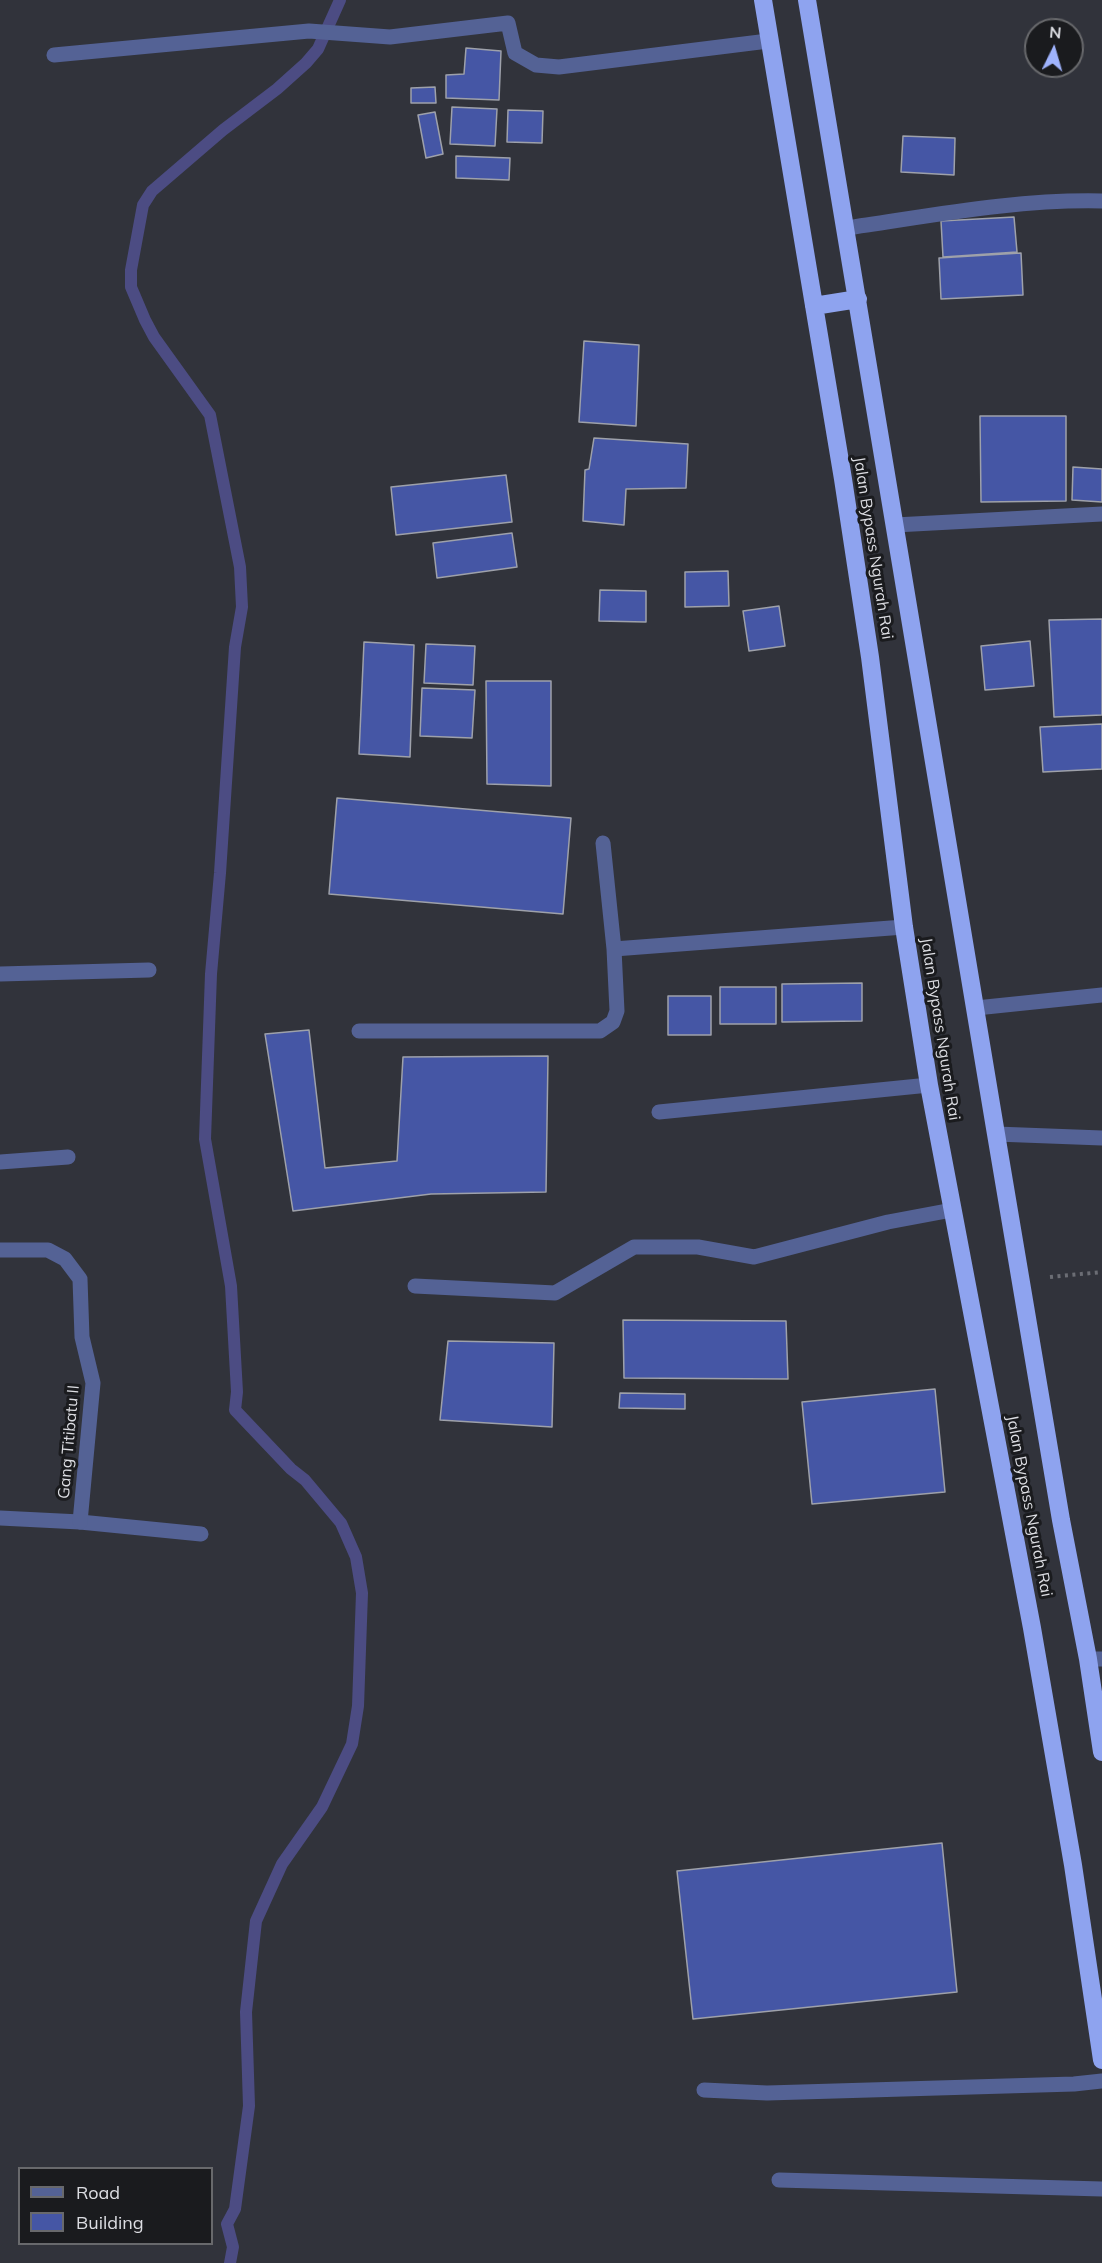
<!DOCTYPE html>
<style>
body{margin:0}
#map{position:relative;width:1102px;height:2263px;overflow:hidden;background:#31333b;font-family:Mulish,sans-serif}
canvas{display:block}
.legend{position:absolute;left:18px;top:2167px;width:195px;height:78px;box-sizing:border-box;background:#1a1b1e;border:2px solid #68696c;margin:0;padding:8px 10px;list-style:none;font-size:18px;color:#dcdde2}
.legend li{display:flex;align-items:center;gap:12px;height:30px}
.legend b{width:30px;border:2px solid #68696c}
.north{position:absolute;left:1024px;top:18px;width:60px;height:60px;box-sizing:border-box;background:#1a1b1e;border:2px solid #68696c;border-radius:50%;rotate:5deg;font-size:16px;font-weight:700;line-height:24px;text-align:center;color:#dcdde2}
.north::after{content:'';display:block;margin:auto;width:21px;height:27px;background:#9fb3fd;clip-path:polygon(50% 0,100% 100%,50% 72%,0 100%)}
</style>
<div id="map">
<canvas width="1102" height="2263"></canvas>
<ul class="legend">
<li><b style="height:8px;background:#546295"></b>Road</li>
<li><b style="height:16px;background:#4556a5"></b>Building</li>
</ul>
<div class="north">N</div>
</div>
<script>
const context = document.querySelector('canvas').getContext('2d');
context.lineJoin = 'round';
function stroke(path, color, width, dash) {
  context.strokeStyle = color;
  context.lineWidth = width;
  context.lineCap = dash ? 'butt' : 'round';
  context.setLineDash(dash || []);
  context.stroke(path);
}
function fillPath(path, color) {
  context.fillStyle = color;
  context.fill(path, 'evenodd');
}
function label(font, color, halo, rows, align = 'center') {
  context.font = font + ' Mulish,sans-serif';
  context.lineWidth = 6;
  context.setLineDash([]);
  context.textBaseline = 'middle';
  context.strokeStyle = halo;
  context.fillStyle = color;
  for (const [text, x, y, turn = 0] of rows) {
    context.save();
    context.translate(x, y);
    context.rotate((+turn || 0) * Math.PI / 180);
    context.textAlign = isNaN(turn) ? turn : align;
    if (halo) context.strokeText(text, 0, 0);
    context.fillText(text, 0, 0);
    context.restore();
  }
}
stroke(new Path2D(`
 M230,2263L233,2247L227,2224L235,2209L249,2106L246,2012L256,1921L282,1864L322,1807L352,1744L358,1706L362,1593L356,1557L341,1523L305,1480L291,1469L235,1410L237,1392L231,1286L205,1139L211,974L220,873L235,647L242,607L240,567L210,415L154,337L145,320L131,287V270L143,205L152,191L223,130L277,89L306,63L318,49L340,0`), '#4c4c83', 12);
const building = new Path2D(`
 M466,48L501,51L499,100L446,98V75L464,74Z
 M435,87L436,103H411V88Z
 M452,107L497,109L495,146L450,144Z
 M508,110L543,111L542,143L507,142Z
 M435,112L443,154L426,158L418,115Z
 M903,136L955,138L954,175L901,172Z
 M456,156L510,158L509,180L456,178Z
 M1014,217L1017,252L943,257L941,221Z
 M1021,253L1023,295L941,299L939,258Z
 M584,341L639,345L636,426L579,422Z
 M980,416H1066V501L981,502Z
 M594,438L688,444L686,488L626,489L624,525L583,521L585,470L589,469Z
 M1073,467L1102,469V502L1072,500Z
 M506,475L512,522L396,535L391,487Z
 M512,533L517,567L437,578L433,543Z
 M728,571L729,606L685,607V572Z
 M600,590L646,591V622L599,621Z
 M779,606L785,646L749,651L743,611Z
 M1102,619V715L1054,717L1049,620Z
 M1030,641L1034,686L985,690L981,646Z
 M364,642L414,645L410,757L359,754Z
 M426,644L475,646L473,685L424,683Z
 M486,681H551V786L487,784Z
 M422,688L475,690L472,738L420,736Z
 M1102,724V769L1043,772L1040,727Z
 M337,798L571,818L563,914L329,894Z
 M862,983V1021L782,1022V984Z
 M720,987H776V1024H720Z
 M668,996H711V1035H668Z
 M309,1030L325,1168L397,1161L403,1057L548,1056L546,1192L431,1194L293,1211L265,1034Z
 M623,1320L786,1321L788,1379L624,1378Z
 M448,1341L554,1343L552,1427L440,1420Z
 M935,1389L945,1492L812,1504L802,1402Z
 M620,1393L685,1394V1409L619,1408Z
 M942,1843L957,1992L693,2019L677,1871Z`);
fillPath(building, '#4556a5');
stroke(building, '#9ea1aa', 1.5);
stroke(new Path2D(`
 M1050,1277L1102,1272`), '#6b6d74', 4, [3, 4.5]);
stroke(new Path2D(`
 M54,55L309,31L390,37L508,23L515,53L536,65L559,67L768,41
 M895,525L1102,514
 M614,949L904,927
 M0,974L149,970
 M976,1008L1102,995
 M359,1031H600L613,1022L617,1011L614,949L603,843
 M659,1112L929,1085
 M0,1162L68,1157
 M415,1286L555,1293L634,1247H698L754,1257L888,1222L952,1210
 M0,1518L80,1522L201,1534
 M704,2090L767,2093L1074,2084L1102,2081
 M779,2180L1102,2189`), '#546295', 15);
stroke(new Path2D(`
 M846,228C930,216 1016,199 1102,201
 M996,1134L1102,1138
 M0,1250H48L65,1259L80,1279L82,1337L93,1383L80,1522
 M1088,1659H1102`), '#546295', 15);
stroke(new Path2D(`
 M763,0L843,479L870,657L904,927L929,1085L1032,1628L1073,1865L1102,2060
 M807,0L996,1134L1061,1520L1088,1659L1102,1752
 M814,306L858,299`), '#8ea3ef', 18);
label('16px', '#dcdde2', '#1a1b1e', [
 ["Jalan Bypass Ngurah Rai",873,548,81],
 ["Jalan Bypass Ngurah Rai",940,1029,81],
 ["Gang Titibatu II",69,1442,-85],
 ["Jalan Bypass Ngurah Rai",1029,1506,79]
]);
</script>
